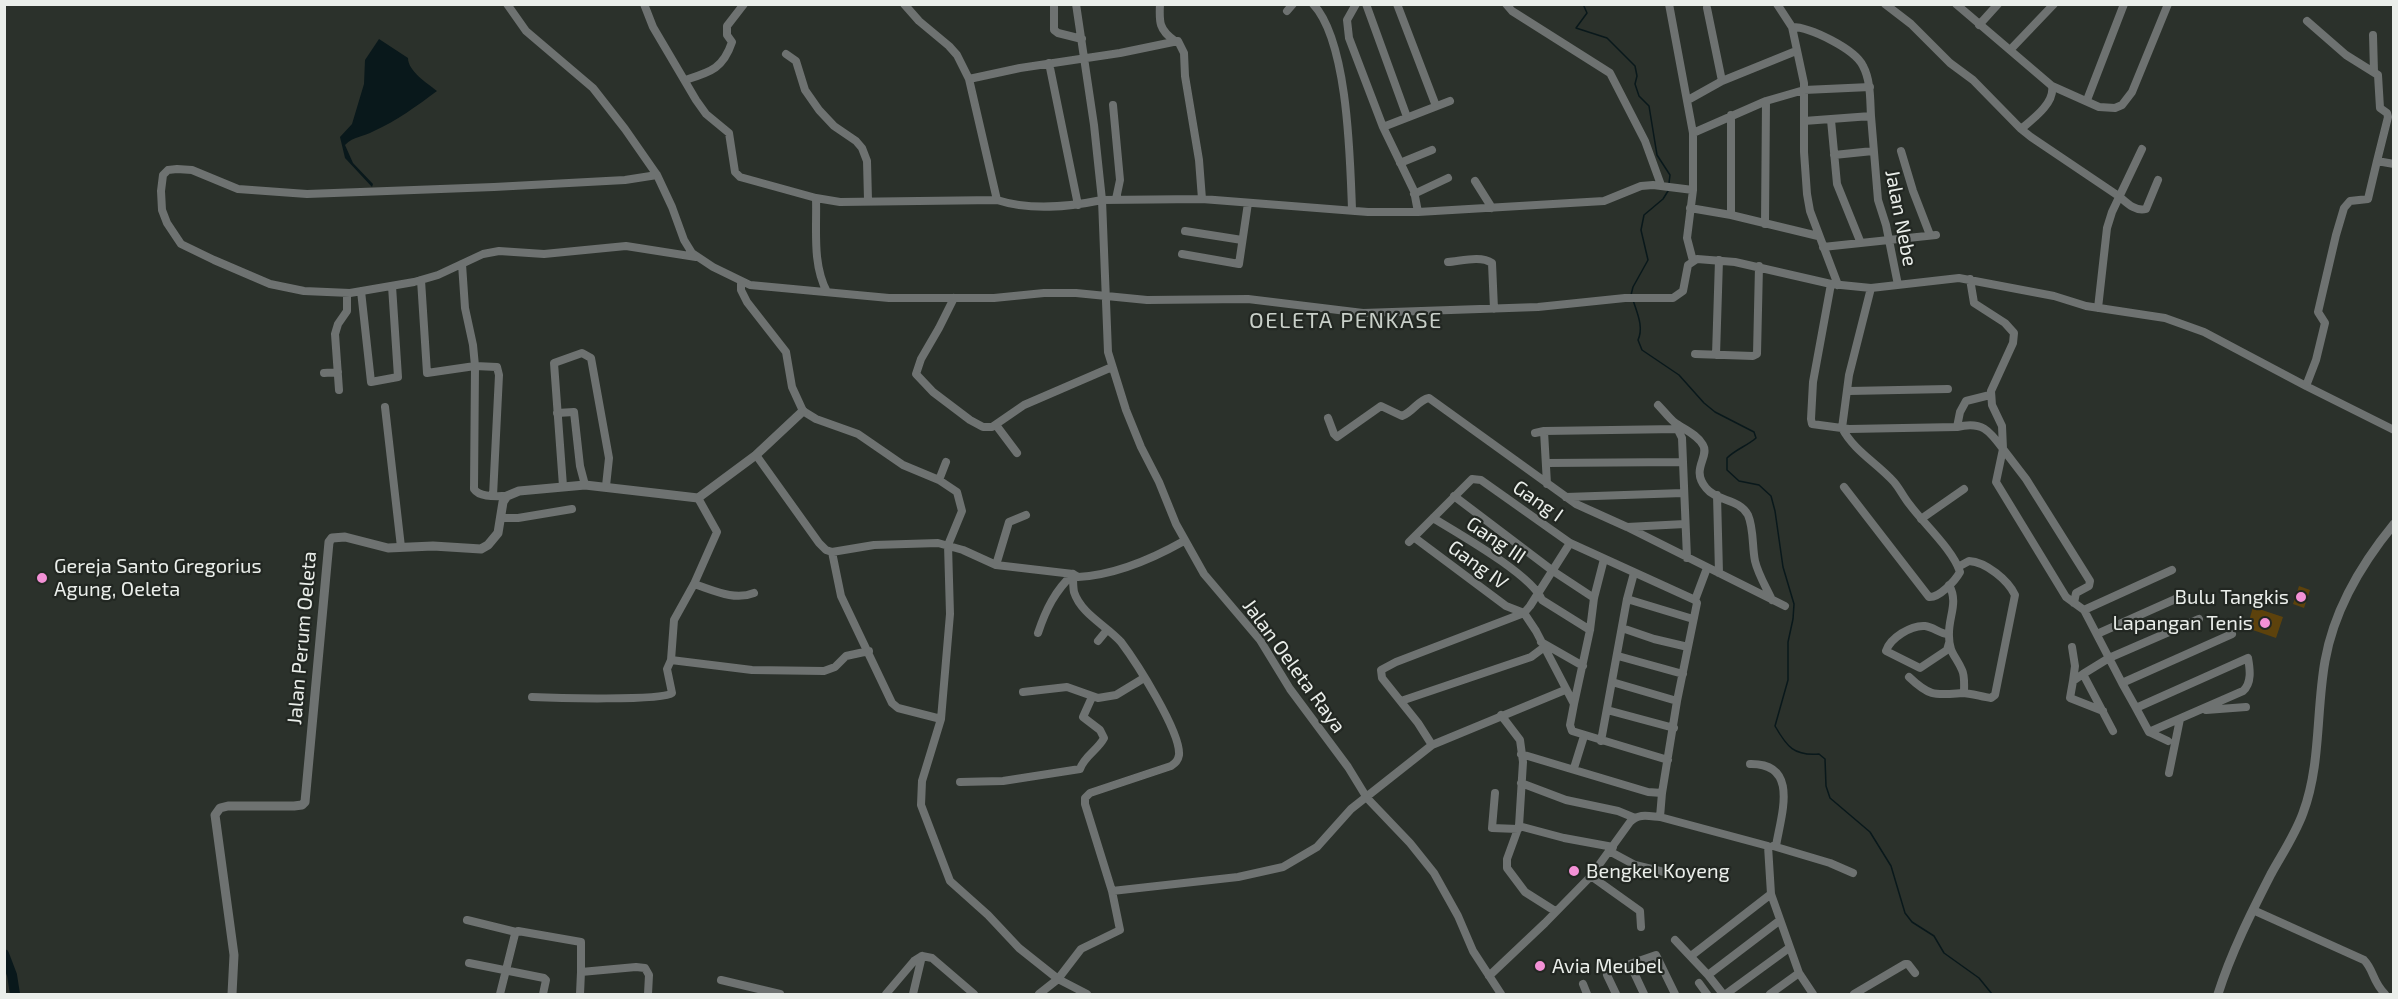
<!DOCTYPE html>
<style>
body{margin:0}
#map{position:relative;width:2398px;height:999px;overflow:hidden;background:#2b312b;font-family:"Exo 2",sans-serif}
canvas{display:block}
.frame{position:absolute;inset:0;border:6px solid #eaeeea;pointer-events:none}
</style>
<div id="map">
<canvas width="2398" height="999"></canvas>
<div class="frame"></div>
</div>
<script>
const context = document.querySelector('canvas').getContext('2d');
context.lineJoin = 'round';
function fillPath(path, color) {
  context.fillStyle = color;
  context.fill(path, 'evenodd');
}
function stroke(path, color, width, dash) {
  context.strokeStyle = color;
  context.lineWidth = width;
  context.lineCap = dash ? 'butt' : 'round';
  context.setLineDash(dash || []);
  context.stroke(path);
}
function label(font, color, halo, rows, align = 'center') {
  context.font = font + ' "Exo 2",sans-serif';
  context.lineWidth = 4.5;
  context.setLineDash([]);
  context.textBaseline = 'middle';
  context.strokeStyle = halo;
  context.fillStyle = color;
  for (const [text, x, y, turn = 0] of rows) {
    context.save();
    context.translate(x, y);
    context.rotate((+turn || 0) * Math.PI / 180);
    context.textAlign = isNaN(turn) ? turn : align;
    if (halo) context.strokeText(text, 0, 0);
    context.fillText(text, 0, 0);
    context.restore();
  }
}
fillPath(new Path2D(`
 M2299,586L2310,590L2304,608L2293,604Z
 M2253,607L2283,617L2276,638L2247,628Z`), '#5d420c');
fillPath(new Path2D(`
 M379,39L408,58C408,71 427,83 437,91C417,106 396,121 374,131C363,137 354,136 345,145L353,163L373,184L372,187L345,158L340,137L352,124L364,84L365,60Z`), '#09181b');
stroke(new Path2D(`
 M1583,4L1587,13L1576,28L1607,38L1635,66L1637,76L1635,84L1639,96L1649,106L1657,155L1670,175L1669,183
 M1631,295L1633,287L1648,260L1641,230L1644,215L1663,199L1668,191
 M1633,300C1637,313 1644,327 1638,340L1642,350L1679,375L1704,403L1715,412L1754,432L1756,438C1747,446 1736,449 1727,458V470L1739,481L1759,485L1771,496L1775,511L1783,567L1794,604L1793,619L1788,642V680L1775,726C1787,747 1794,756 1819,754L1825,759L1826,786L1830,798L1870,832L1891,866L1905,913L1912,922L1934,936L1944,953L1979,978L1992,994`), '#09181b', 1.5);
stroke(new Path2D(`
 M4,954L12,975L15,994`), '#09181b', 10);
stroke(new Path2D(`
 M507,4L526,31L593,88L625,129L657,175L672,207L684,240L692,253L713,267L750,285L889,298H994L1044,293H1076L1147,300L1248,299L1363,313L1538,307L1625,298H1673L1683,291L1688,265L1697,259L1735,262L1831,284L1871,288L1959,278L2054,296L2086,306L2165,318L2204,332L2306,386L2394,430
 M644,4L653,27L696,100L706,114L729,133L735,172L740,177L816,198L840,202L997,200C1031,211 1068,207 1102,200L1108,352L1126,410L1141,447L1159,482L1176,524L1204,574L1260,640L1290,689L1348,767L1367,798L1410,843L1434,873L1458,916L1473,951L1501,994
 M904,4L919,21L949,46L957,55L969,79L997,200
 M1054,4V30L1058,33L1082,39
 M1076,4L1094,125L1102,200L1202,199L1368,212H1418L1604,201L1641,186L1653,185L1693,190
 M1160,4C1159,22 1159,30 1175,41
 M1313,4C1348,41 1350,158 1352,209
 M1356,4L1347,20L1349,38L1383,127L1414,191L1418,212
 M1366,4L1407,117
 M1397,4L1436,106
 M1506,4L1512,11L1610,73L1645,141L1661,185
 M1669,4L1693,133V190L1687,238L1693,261
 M1777,4L1792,27L1804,83V152L1807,194L1810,211L1838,285
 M1885,4L1911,24L1950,63L1973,80L2021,129
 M1956,4L2052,86C2055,103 2033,119 2021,129L2031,137L2120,197C2127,203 2136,212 2146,209L2158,180
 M1707,8L1722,81
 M1287,11L1293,4
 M2307,21L2346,55L2378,75L2380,108L2387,113L2388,117L2377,161L2394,164
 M1979,25L1998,4
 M1792,27C1810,27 1855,49 1863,66C1871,81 1870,100 1871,116
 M2373,35L2374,72
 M2011,49L2054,4
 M786,54L796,61L805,90L819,110L834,126L856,141L862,148L867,161L868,200
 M1049,63L1078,205
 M969,79L1020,68L1120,53L1178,41L1184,53L1185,76L1199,160L1202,199
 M685,80C710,72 723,69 732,42L727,35V26L744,4
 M2052,86L2099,107L2115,108L2122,105L2132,92L2168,4
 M1688,100L1722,81L1796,51
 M2087,100L2124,4
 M1113,105L1120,180L1116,199
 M1831,120L1837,184L1860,241
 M1804,121L1871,116L1878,200L1886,225L1898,285
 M1383,127L1450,101
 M1693,133L1766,101L1804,90L1870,87
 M1901,151L1913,191L1930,235
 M1834,155L1873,151
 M1400,163L1432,150
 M657,175L625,180L494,187L307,194L238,189L192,170L177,169L168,170L163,175L161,191L162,210L167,223L181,244L214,260L270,284L304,291L350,293L414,282L438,275L483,254L499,251L544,254L626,246L696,257
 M1475,181L1492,208
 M1414,194L1448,178
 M816,198C817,229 812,264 827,292
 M1690,208L1731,215L1818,236
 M1731,215V115
 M1765,224L1766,101
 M1185,231L1242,240
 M1823,247L1936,235
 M1182,254L1239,264L1248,203
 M1448,262C1461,261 1481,255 1492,263L1494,309
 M1970,279L1974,303L2005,323L2014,333L2013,343L1991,391L1992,405L2002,426L2003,449L2026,479L2090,581L2089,586L2076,593L2074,603
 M421,280L427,373L475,366L473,345L465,308L462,264
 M741,281V290L747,302L786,352L792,387L803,411L816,419L858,434L903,465L939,480L957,492L962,511L948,545L950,614L941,719L922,781L921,805L950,881L988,915L1019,948L1058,979L1087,994
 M1831,284L1813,382L1811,419L1812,424L1849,429L1957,427C1982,421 1989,430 2003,449L1996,482L2066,597L2084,610L2122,683L2232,634
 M361,291L371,382L398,377L392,286
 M954,298L939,328L921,359L916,374L933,392L970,420L983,427H992L1024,405L1112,367
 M2098,308L2107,228L2112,212L2142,149
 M1695,354L1753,356L1757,354L1759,266
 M1716,355L1719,260
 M324,373L338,372
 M2306,386L2316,360L2325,323L2318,312L2336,235L2344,208L2350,201L2368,199L2377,161
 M339,390L335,334L338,324L347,311V293
 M1849,391L1948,389
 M1658,405C1663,410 1668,417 1674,422C1683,429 1697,434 1703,445C1710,457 1690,469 1706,488C1717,502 1739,498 1748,515C1754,529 1752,547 1755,561C1758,574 1766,587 1772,600
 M385,407L401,547
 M557,413L574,412L580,466L585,485
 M1328,418L1334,434L1337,437L1381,406L1402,416C1413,412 1418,400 1429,398L1576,504L1627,527L1785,606
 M996,425L1017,453
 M1676,426L1682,438L1687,558
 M1957,427L1960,412L1966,401L1990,395
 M1544,431L1678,429
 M1535,433L1544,431L1547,484
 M756,455L819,543L826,550L832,552L874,545L938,543L963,550L996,565L1073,574L1078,577C1116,575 1152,559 1184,541
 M1547,463L1682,462
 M939,480L946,462
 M563,486L554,363L582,353L591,358L609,458L606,486
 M1844,487L1929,597C1939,598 1955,581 1960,572C1953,550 1924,524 1910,505C1904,498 1900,489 1894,482C1877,463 1854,451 1842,428L1849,375L1871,288
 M1717,495L1719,573
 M493,496L499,375L497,367L475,366L474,489C480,498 497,496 507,496
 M1454,496L1553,571L1594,598
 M1566,497L1683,493
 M501,518H518L572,509
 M1433,518C1459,534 1532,575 1542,600L1590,630
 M1921,519L1964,489
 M1627,527L1685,524
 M1415,538L1506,606L1524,613
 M1409,542L1472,479L1481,480L1570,543L1695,600L1697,603L1677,701L1662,793L1660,817
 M832,552L841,596L892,703L898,708L941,719
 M996,565L1009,522L1026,515
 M694,584C713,590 734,601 754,593
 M1949,585C1959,603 1948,617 1949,636C1949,653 1956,656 1962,670C1965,676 1964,686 1964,693
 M1627,599L1693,619
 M1695,600L1707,568
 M2084,610L2172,570
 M1524,613L1536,631L1574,704L1570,725L1572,731L1668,760
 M1622,628L1654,639L1688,647
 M1038,633C1046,609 1055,591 1073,574
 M1948,634C1940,634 1934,627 1925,626C1911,625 1890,638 1886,651L1920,668L1947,650L1949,643
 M2097,634L2180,597
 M1098,641L1107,630
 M1541,642L1583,666
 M2072,647L2075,666L2073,681
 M1618,656L1683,674
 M671,660L752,670L824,671L835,667L846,656L869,651
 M2083,674L2073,681L2070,698L2103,711
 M1909,677C1930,697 1935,695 1962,693C1971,693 1982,697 1991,698L1995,695L2015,595C2008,580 1986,562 1969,561L1958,567
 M1612,682L1677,701
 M2122,683L2136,708L2248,658C2250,669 2252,683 2243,691L2149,732
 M1023,692L1067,687L1098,698L1116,695L1144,678
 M532,697C552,698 663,701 672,693L667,669L671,660L674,620L694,584L717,532L698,498
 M1401,701L1531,657L1543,648
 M1574,704L1590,630L1594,598L1604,559
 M2136,708L2149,732L2168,741
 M1607,710L1674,728
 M2206,710L2246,707
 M1501,715L1520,740L1523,762L1519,826L1507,859V868L1525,892L1555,911
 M2113,731L2083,674L2109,658L2199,619
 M1601,741L1627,599L1634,573
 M1432,745L1418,723L1382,678L1381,670L1396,662L1524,613L1530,606L1570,543
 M1521,754L1648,792L1662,793
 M1750,764C1800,763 1781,815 1776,846
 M1574,768L1584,736
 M2169,773L2180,719
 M960,782L1003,781L1080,769C1084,756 1098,750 1104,738L1100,730L1083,717L1092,697
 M1521,783L1566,800L1618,811L1635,818
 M1495,793L1492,828L1518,829
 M1519,826L1564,838L1613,847
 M1773,846L1830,863L1853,873
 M1609,851L1635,865L1664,872
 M1591,876L1640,911L1641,927
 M1112,891L1238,877L1283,867L1317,847L1351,809L1432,745L1565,690
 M2253,910L2364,960C2374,970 2372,981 2385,994
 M467,920L516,932
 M1675,940L1708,975L1723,994
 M922,956L932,958L974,994
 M1691,956L1771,894
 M469,963L544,978L546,980L543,994
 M1607,975L1616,994
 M1708,975L1779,921
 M1489,976L1545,923L1591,876L1630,822C1639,813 1648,816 1660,817L1768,846L1771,894L1799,973L1813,994
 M721,980L780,994
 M1699,983L1707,994
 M1583,984L1587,994
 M500,994L515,934L518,931L581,942V972L636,967L645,968L649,975L648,994
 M580,994L581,972
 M886,994L914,961L922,956L913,994
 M1039,994L1058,979L1081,949L1120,930L1112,891L1085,804V798L1090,793L1171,766C1175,763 1178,761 1179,755C1181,732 1136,662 1121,642C1107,626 1081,614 1074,592C1073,587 1073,580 1073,574
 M1644,994L1630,964L1656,955L1675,994
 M1726,994L1789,948
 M1770,994L1799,973
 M1854,994L1905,964H1908L1915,973`), '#6e7271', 8);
stroke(new Path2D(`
 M232,994L234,955L215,815L220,808L228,806H294L302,805L305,802L329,542L332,538L345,537L388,548L433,546L481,549L488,545L498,533L503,502L507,496L519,491L585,485L698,498L756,455L803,411
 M2218,994C2231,953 2251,913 2271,874C2282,854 2295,835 2303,813C2321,765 2316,711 2325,661C2334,610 2362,563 2394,524`), '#6e7271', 9);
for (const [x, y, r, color] of [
 [42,578,6,"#f391d6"],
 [2301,597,6,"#f391d6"],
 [2265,623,6,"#f391d6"],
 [1574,871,6,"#f391d6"],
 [1540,966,6,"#f391d6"]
]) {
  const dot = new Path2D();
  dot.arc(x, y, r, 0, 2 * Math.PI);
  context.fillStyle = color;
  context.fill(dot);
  stroke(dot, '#222722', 2);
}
label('20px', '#eaeeea', '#222722', [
 ["Jalan Nebe",1901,218,79],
 ["Gang I",1538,501,35],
 ["Gang III",1496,540,34],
 ["Gang IV",1478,565,36],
 ["Jalan Perum Oeleta",302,638,-85],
 ["Jalan Oeleta Raya",1294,666,54]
]);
label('20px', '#eaeeea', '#222722', [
 ["Gereja Santo Gregorius",54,566],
 ["Agung, Oeleta",54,589],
 ["Bulu Tangkis",2289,597,"right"],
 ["Lapangan Tenis",2253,623,"right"],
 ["Bengkel Koyeng",1586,871],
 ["Avia Meubel",1552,966]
], 'left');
context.letterSpacing = '1.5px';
label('22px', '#c9d0c9', '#222722', [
 ["OELETA PENKASE",1346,321]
]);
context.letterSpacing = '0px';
</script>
